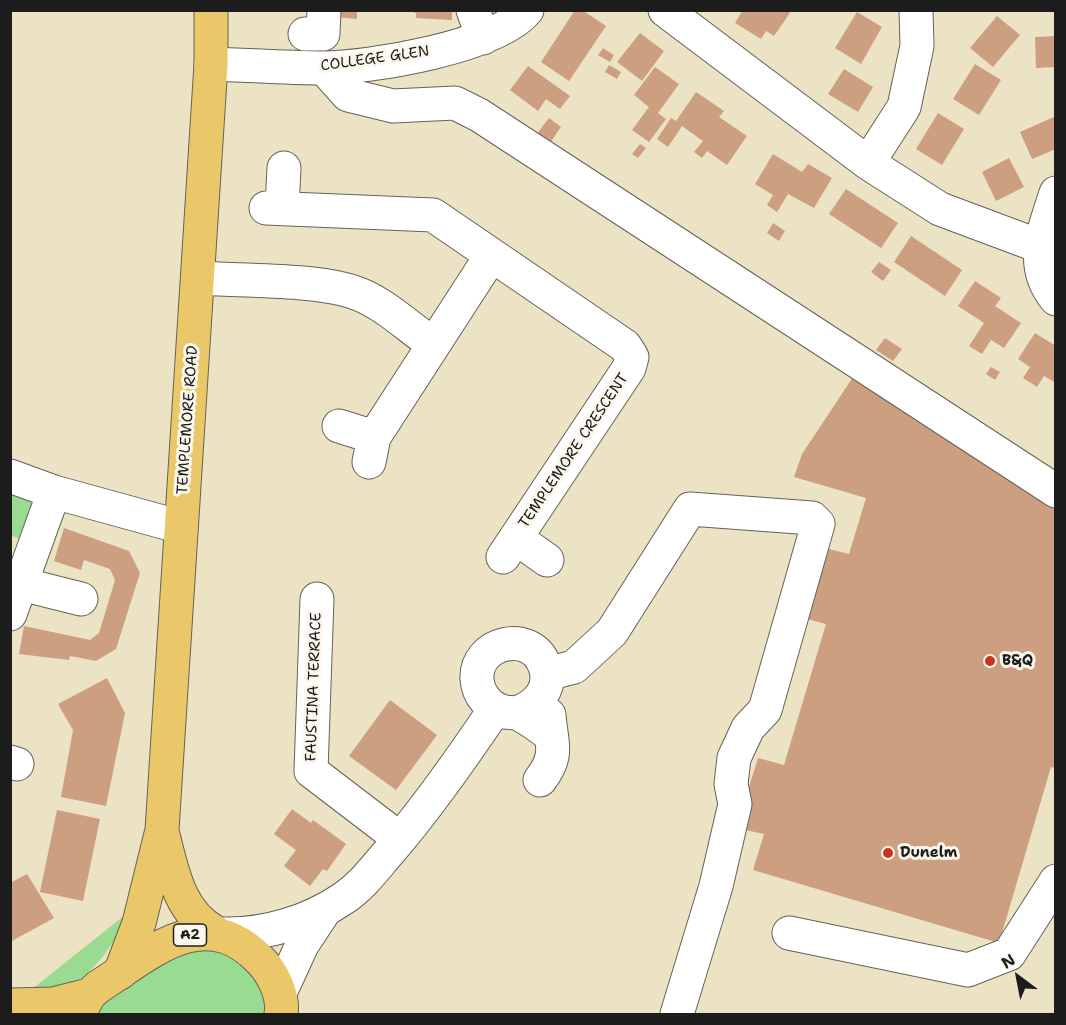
<!DOCTYPE html>
<style>
body{margin:0}
#map{position:relative;width:1066px;height:1025px;overflow:hidden;background:#ece3c4;font-family:"Shantell Sans",sans-serif}
canvas{display:block}
.frame{position:absolute;inset:0;border:12px solid #1c1c1c;pointer-events:none}
.north{position:absolute;left:988px;top:947px;width:60px;height:60px;-webkit-text-stroke:4px #fbf7ec;paint-order:stroke;rotate:328deg;font-size:16px;font-weight:700;line-height:24px;text-align:center;color:#1c1c1c}
.north::after{content:'';display:block;margin:auto;width:21px;height:27px;background:#1c1c1c;clip-path:polygon(50% 0,100% 100%,50% 72%,0 100%)}
</style>
<div id="map">
<canvas width="1066" height="1025"></canvas>
<div class="frame"></div>
<div class="north">N</div>
</div>
<script>
const context = document.querySelector('canvas').getContext('2d');
context.lineJoin = 'round';
function fillPath(path, color) {
  context.fillStyle = color;
  context.fill(path, 'evenodd');
}
function stroke(path, color, width, dash) {
  context.strokeStyle = color;
  context.lineWidth = width;
  context.lineCap = dash ? 'butt' : 'round';
  context.setLineDash(dash || []);
  context.stroke(path);
}
function label(font, color, halo, rows, align = 'center') {
  context.font = font + ' "Shantell Sans",sans-serif';
  context.lineWidth = 6;
  context.setLineDash([]);
  context.textBaseline = 'middle';
  context.strokeStyle = halo;
  context.fillStyle = color;
  for (const [text, x, y, turn = 0] of rows) {
    context.save();
    context.translate(x, y);
    context.rotate((+turn || 0) * Math.PI / 180);
    context.textAlign = isNaN(turn) ? turn : align;
    if (halo) context.strokeText(text, 0, 0);
    context.fillText(text, 0, 0);
    context.restore();
  }
}
fillPath(new Path2D(`
 M10,486L39,495L22,540L11,535Z
 M130,911C118,937 94,978 64,987C52,990 39,991 27,993Z
 M179,950L237,952L266,991V1014H96L107,999Z`), '#9adb92');
fillPath(new Path2D(`
 M336,10H357V19L336,17Z
 M405,10H452V20L416,18V13Z
 M575,10H582L606,26L569,81L541,62Z
 M743,10H785L790,13L774,36L766,31L761,39L735,23Z
 M857,12L882,27L861,64L835,48Z
 M997,16L1020,35L993,67L970,48Z
 M640,33L664,51L642,81L617,62Z
 M1056,36V67L1036,68L1035,37Z
 M603,48L614,55L610,62L598,55Z
 M975,64L1001,80L979,115L953,99Z
 M609,65L621,72L617,79L605,72Z
 M528,66L570,96L560,109L546,99L538,111L510,90Z
 M655,67L679,84L658,113L666,119L649,142L632,130L649,107L634,95Z
 M844,69L873,87L858,112L828,94Z
 M696,92L724,111L719,117L747,136L727,165L707,151L702,158L694,152L703,141L682,126L668,147L657,139L671,118L676,121Z
 M938,113L964,129L942,165L916,149Z
 M1056,116V149L1032,159L1020,132Z
 M549,118L561,127L548,146L535,136Z
 M640,144L646,148L638,158L632,154Z
 M773,154L802,172L808,164L832,178L814,208L788,194L777,212L767,205L773,195L755,184Z
 M1009,158L1024,187L996,201L982,172Z
 M846,189L898,223L881,248L829,214Z
 M773,223L785,231L779,241L767,233Z
 M911,236L962,270L945,296L894,262Z
 M879,262L891,270L883,281L871,272Z
 M975,281L1001,298L995,306L1021,323L1004,348L991,340L982,354L969,346L984,323L958,306Z
 M1035,333L1056,346V383L1044,376L1037,387L1023,378L1030,367L1018,359Z
 M885,338L902,349L893,361L876,350Z
 M991,367L1000,372L995,380L986,374Z
 M855,374L1056,503V768L1051,767L999,943L753,870L764,834L736,828L758,758L784,765L826,624L799,617L821,547L849,554L866,498L794,477L802,454Z
 M64,528L129,551L140,573L116,649L96,661L70,656L69,660L19,654L24,626L90,640L99,633L115,580L110,569L84,560L81,570L54,561Z
 M107,678L125,713L106,806L61,797L73,730L58,704Z
 M390,700L437,735L396,790L349,756Z
 M292,809L311,823L313,820L346,844L327,871L323,869L310,886L284,866L296,850L274,834Z
 M57,810L100,819L83,901L40,892Z
 M27,874L54,918L10,942V883Z`), '#cc9f81');
const minor = new Path2D(`
 M473,10L483,38
 M665,10L868,163L940,209L1039,246
 M305,34H323L324,10
 M211,64C248,65 285,68 322,68C369,68 497,47 527,10
 M324,68L348,95L393,106L455,103L479,115L1056,491
 M868,163L904,107L917,46L916,10
 M1056,193C1044,231 1028,265 1056,299
 M266,208L433,215L625,346L632,357L629,368L503,557
 M282,208L284,168
 M198,278C242,281 313,279 353,292C382,301 408,327 433,344
 M339,426L374,437
 M369,462L374,437L491,256
 M10,476L54,492L181,527
 M516,538L547,560
 M21,584L81,599
 M317,599L311,771L400,839
 M10,614L54,492
 M547,674L574,667L612,632L690,509L812,518L818,524L765,710L748,728L734,758L731,784L735,804L716,886L677,1014
 M516,713C538,706 554,687 544,664C530,629 475,642 477,679C478,695 490,709 505,712C510,713 514,712 519,714C530,720 540,727 550,735
 M10,762L17,764
 M540,780C560,754 551,744 549,715
 M789,933L968,970L1009,954L1056,881
 M223,934C265,935 309,922 344,898C362,886 375,868 389,852C428,807 462,758 495,709
 M280,993L302,945L325,910`);
const major = new Path2D(`
 M162,831C172,869 178,912 215,932
 M120,973L139,923L162,830L211,64V10`);
const highway = new Path2D(`
 M10,1005L53,1004L89,995
 M79,1014L89,995L98,987C151,953 204,902 260,960C273,973 284,996 281,1014`);
stroke(minor, '#656257', 35);
stroke(major, '#656257', 35);
stroke(highway, '#656257', 35);
stroke(minor, '#fff', 33);
stroke(major, '#eac769', 33);
stroke(highway, '#eac769', 33);
for (const [x, y, r, color] of [
 [990,661,6,"#c8321e"],
 [888,853,6,"#c8321e"]
]) {
  const dot = new Path2D();
  dot.arc(x, y, r, 0, 2 * Math.PI);
  context.fillStyle = color;
  context.fill(dot);
  stroke(dot, '#fbf7ec', 2);
}
for (const [x, y, w] of [
 [190,935,33]
]) {
  const box = new Path2D();
  box.roundRect(x - w / 2, y - 11, w, 22, 4.5);
  context.fillStyle = '#fbf7ec';
  context.fill(box);
  stroke(box, '#1c1c1c', 1.5);
}
label('bold 14px', '#1c1c1c', null, [
 ["A2",190,935]
]);
label('15px', '#1c1c1c', '#fbf7ec', [
 ["COLLEGE GLEN",375,59,-8],
 ["TEMPLEMORE ROAD",188,420,-86],
 ["TEMPLEMORE CRESCENT",574,451,-56],
 ["FAUSTINA TERRACE",314,687,-88]
]);
label('bold 15px', '#1c1c1c', '#fbf7ec', [
 ["B&Q",1002,661],
 ["Dunelm",900,853]
], 'left');
</script>
